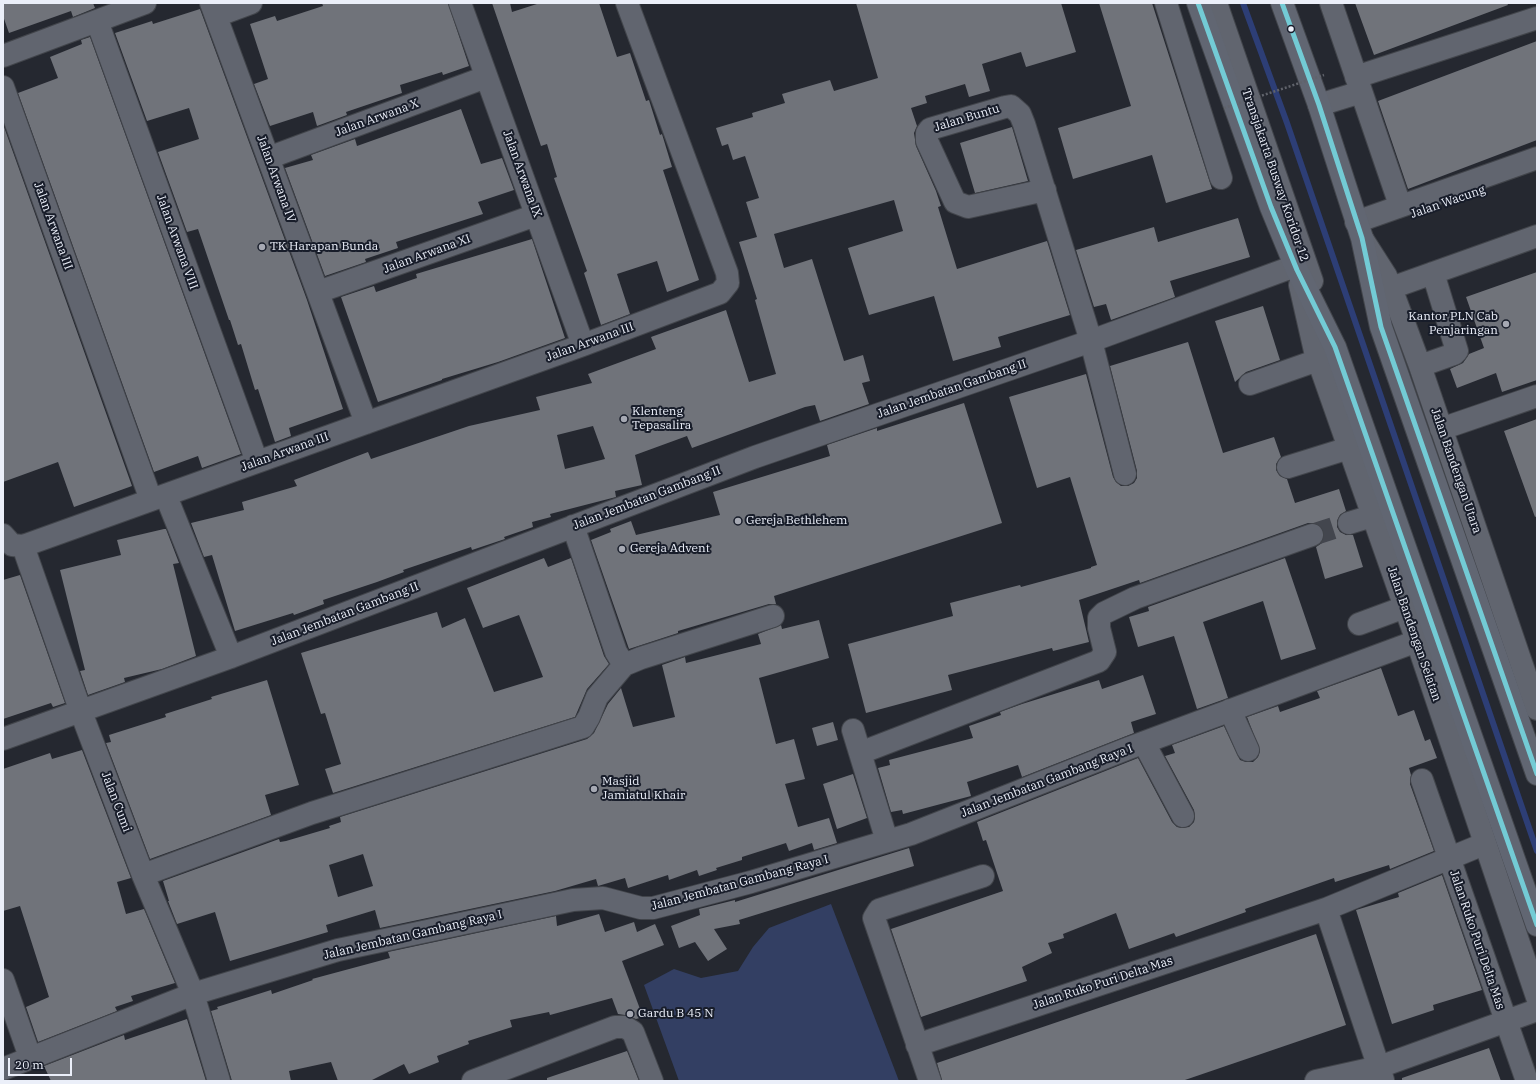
<!DOCTYPE html>
<style>
body{margin:0}
#map{position:relative;width:1540px;height:1084px;overflow:hidden;background:#252830;font-family:"IBM Plex Serif",serif}
canvas{display:block}
.frame{position:absolute;inset:0;border:4px solid #ebeff9;pointer-events:none}
.scale{position:absolute;left:8px;top:1058px;width:64px;height:18px;box-sizing:border-box;border:2px solid #ebeff9;border-top:0;padding-left:5px;font-size:12px;line-height:14px;white-space:nowrap;color:#ebeff9;-webkit-text-stroke:3px #181d2a;paint-order:stroke}
</style>
<div id="map">
<canvas width="1540" height="1084"></canvas>
<div class="frame"></div>
<div class="scale">20 m</div>
</div>
<script>
const context = document.querySelector('canvas').getContext('2d');
context.lineJoin = 'round';
function fillPath(path, color) {
  context.fillStyle = color;
  context.fill(path, 'evenodd');
}
function stroke(path, color, width, dash) {
  context.strokeStyle = color;
  context.lineWidth = width;
  context.lineCap = dash ? 'butt' : 'round';
  context.setLineDash(dash || []);
  context.stroke(path);
}
function label(font, color, halo, rows, align = 'center') {
  context.font = font + ' "IBM Plex Serif",serif';
  context.lineWidth = 4;
  context.setLineDash([]);
  context.textBaseline = 'middle';
  context.strokeStyle = halo;
  context.fillStyle = color;
  for (const [text, x, y, turn = 0] of rows) {
    context.save();
    context.translate(x, y);
    context.rotate((+turn || 0) * Math.PI / 180);
    context.textAlign = isNaN(turn) ? turn : align;
    if (halo) context.strokeText(text, 0, 0);
    context.fillText(text, 0, 0);
    context.restore();
  }
}
fillPath(new Path2D(`
 M831,904L899,1081H679L644,985L674,969L701,978L738,971L753,947L769,928Z`), '#333f63');
stroke(new Path2D(`
 M1243,3L1287,123L1537,851`), '#2d3e76', 6);
fillPath(new Path2D(`
 M3,3H93L95,8L73,17L71,11L9,33L3,16Z
 M322,3H448L469,66L443,75L442,72L400,85L402,93L346,112L347,115L317,126L313,112L270,126L254,84L268,79L250,24L275,16L277,21L323,6Z
 M492,3H510L512,12L540,3H599L617,57L630,53L646,101L649,100L660,135L662,134L672,167L663,170L699,280L667,292L657,261L617,274L630,314L601,325L584,273L587,271L554,178L557,177L547,144L541,146Z
 M856,3H1061L1076,52L1026,67L1021,52L982,64L990,91L969,97L965,84L925,96L927,103L911,108L917,126L914,133L916,146L936,191L941,206L938,207L957,269L1047,241L1070,315L998,337L1001,347L953,361L934,296L869,315L848,248L903,231L894,200L774,234L784,268L812,259L844,361L863,355L870,381L862,383L869,404L820,421L815,405L805,407L692,448L687,436L635,455L642,485L615,491L616,497L550,514L551,517L532,522L533,527L504,537L505,539L472,550L471,547L403,570L404,572L377,582L323,600L324,604L294,615L293,613L235,631L212,555L204,557L191,523L244,510L242,502L297,486L294,480L368,452L371,459L469,426L540,410L536,397L592,383L588,374L656,349L651,337L726,310L749,382L776,374L755,300L757,299L739,242L757,237L746,202L759,198L745,156L733,160L728,144L722,146L716,128L753,117L752,113L785,103L782,94L830,80L834,91L878,78ZM593,426L605,459L565,469L557,435Z
 M1099,3H1152L1212,189L1166,203L1152,155L1073,179L1058,128L1131,106Z
 M1355,3H1507L1508,5L1374,55Z
 M200,9L307,300L343,409L289,428L291,436L275,442L258,389L255,390L241,344L238,345L230,320H229L198,229L187,232L158,152L199,139L189,108L147,121L115,33L152,21L153,24Z
 M90,37L241,454L202,468L198,456L154,472L18,93L58,78L50,57L82,44L81,40Z
 M1537,41V140L1408,189L1378,101Z
 M461,109L481,164L502,158L514,190L478,202L483,214L396,242L398,248L365,259L366,262L325,276L285,168L313,160L311,155L355,139L357,146Z
 M3,124L132,486L74,507L58,462L3,482Z
 M1012,127L1028,181L975,193L960,143Z
 M1238,218L1250,257L1170,281L1175,297L1111,320L1106,304L1094,307L1076,250L1154,227L1158,242Z
 M532,239L565,338L498,362L442,379V380L378,402L341,297L374,286L376,292L417,278L416,274Z
 M1537,272V380L1502,392L1496,373L1457,388L1450,369L1463,363L1469,354L1484,348L1466,297Z
 M1263,306L1280,360L1246,372L1235,382L1215,321Z
 M1188,342L1223,453L1274,437L1281,457L1276,464V470L1280,476L1287,479L1295,503L1339,489L1346,511L1340,515L1337,521V527L1340,532L1346,535H1353L1363,567L1325,579L1316,547L1322,543L1324,537V531L1320,525L1314,523H1308L1140,583L1139,580L1079,600L1089,642L1053,651L1052,648L948,675L952,690L866,713L848,644L953,616L950,603L1020,585L1021,587L1091,568V567L1097,565L1070,477L1037,488L1009,397L1086,374L1113,477L1116,482L1121,486H1128L1134,483L1137,478V471L1110,366Z
 M964,403L1002,523L774,596L776,604H769L678,631V633L629,649L591,540L611,532L610,529L631,521L636,535L720,515L713,492L830,456L827,445L877,428V431Z
 M1537,419V516L1535,517L1504,431Z
 M164,529H166L179,563L173,564L196,656L162,669L124,678L125,682L88,695L80,671L85,670L60,570L121,555L117,540Z
 M544,558L548,567L571,558L604,656L609,664L587,689L575,717L333,793L325,769L341,764L325,713L321,714L301,653L437,612L442,628L465,618L494,692L543,677L519,615L483,628L467,588Z
 M1285,558L1316,649L1281,660L1263,601L1203,622L1228,698L1197,709L1174,636L1138,647L1129,617L1149,611L1148,607Z
 M20,575L65,703L53,707L51,703L3,719V580Z
 M819,620L829,658L759,678L776,744L794,739L805,779L785,784L798,827L829,818L837,843L814,850L812,843L789,851L786,843L742,857V860L716,868L717,870L699,876L697,870L669,880L668,875L628,888L625,878L598,886L596,879L555,891L380,928L375,910L326,925L328,932L230,961L215,912L177,924L168,901H169L163,881L279,839L280,842L286,841L330,828L329,826L341,822L340,817L587,739L594,733L608,704L621,688L633,727L675,717L662,665L685,657L686,663L761,644L758,634L781,625L782,629ZM363,854L373,886L338,897L329,865Z
 M1381,668L1398,716L1414,710L1425,741L1430,739L1437,758L1409,768L1411,775L1410,784L1434,851L1390,869L1389,865L1335,882L1334,878L1245,909L1246,912L1176,937L1174,933L1129,949L1116,913L1063,934L1064,938L1048,943L1052,953L1022,967L1027,981L921,1017L891,929L1003,891L986,840L983,841L977,822L1138,758L1172,822L1177,827L1182,828L1189,827L1194,822L1195,817L1194,810L1165,756L1175,753L1172,745L1224,726L1240,760L1246,762H1253L1258,757L1260,751L1247,717L1278,706L1280,712L1320,698L1317,691Z
 M1143,675L1156,714L1131,722L1134,733L1022,777L1018,765L967,782L971,796L903,814L902,810L891,812L878,768L890,765L889,760L973,738L969,726L1001,715L1000,712L1022,704L1099,680L1102,689Z
 M267,680L299,785L265,795L271,815L150,859L106,743L111,742L109,735L166,717L165,714L212,699L211,697Z
 M833,722L838,740L817,746L812,728Z
 M82,750L131,878L117,882L126,914L144,909L175,983L131,996L133,1001L115,1007L117,1011L38,1042L26,1007L49,997L20,906L3,911V769L50,753L52,759Z
 M853,774L867,818L837,829L823,784Z
 M909,848L914,866L739,920L740,924L714,929L727,949L708,961L695,942L679,948L671,926L700,915L699,909L735,900V902Z
 M1442,875L1482,990L1433,1005L1434,1010L1392,1024L1356,910L1399,897L1398,893Z
 M599,914L605,932L634,922L637,932L655,924L664,945L622,961L643,1017L636,1019L625,1015L618,1014L612,998L550,1015L549,1012L510,1020L512,1027L468,1041L469,1044L437,1056L439,1062L409,1074L404,1064L370,1081H338L331,1062L289,1071L291,1081H232L211,1011L218,1009L217,1007L271,990L272,994L313,980L312,979L390,958L388,952L556,916L557,926Z
 M1316,934L1346,1025L1182,1081H942L937,1063Z
 M187,1019L206,1081H51L44,1066L124,1035L125,1040Z
 M1489,1048L1501,1081H1402V1078Z
 M627,1051L639,1081H547V1078Z`), '#70737a');
stroke(new Path2D(`
 M1312,535L1349,523`), '#43464e', 22, [22, 11]);
const minor = new Path2D(`
 M211,3L366,423
 M460,3L583,345
 M1166,3L1221,178
 M1216,3L1312,281
 M1331,3L1400,205
 M216,16L251,3
 M97,21L257,462
 M3,56L145,3
 M1356,77L1537,18
 M3,87L151,500
 M1319,105L1361,92
 M268,158L486,77
 M1045,190L968,207L955,202L927,141V133L930,129L1005,107L1011,106L1020,114L1024,124L1091,341L1125,474
 M1356,222L1537,158
 M1363,240L1386,276L1391,288L1420,366L1537,709
 M1300,285L1315,351L1417,641L1537,997
 M1391,288L1537,236
 M318,292L536,215
 M1420,366L1454,354L1457,351L1433,273
 M1250,384L1318,360
 M1441,429L1537,396
 M1288,467L1349,448
 M166,496L231,657
 M1349,523L1372,516
 M573,526L616,652L624,665
 M3,535L12,545L23,546L583,345L720,293L728,283L727,273L627,3
 M23,546L81,712L143,875L193,994L219,1081
 M1359,624L1405,607
 M1230,710L1248,750
 M853,730L887,841
 M3,739L231,657L755,457L1091,341L1295,266
 M1144,743L1183,816
 M860,753L1099,661L1105,652L1099,628V618L1104,613L1135,598L1312,535
 M1422,780L1527,1081
 M143,875L312,813L583,727L589,717L597,697L624,665L641,658L773,616
 M1326,909L1383,1080
 M3,980L30,1057
 M917,1045L1326,909L1484,844
 M3,1069L193,994L338,950L573,900L603,898L641,908H653L751,882L911,834L1129,748L1417,641
 M473,1081L615,1027H625L633,1032L652,1081
 M930,1081L874,918L879,910L983,876
 M1316,1081L1379,1067L1537,1010`);
const major = new Path2D(`
 M1198,3L1271,207L1297,270L1335,347L1537,925
 M1282,3L1319,105L1362,238L1381,327L1537,774`);
stroke(minor, '#42454b', 24);
stroke(major, '#42454b', 24);
stroke(minor, '#61656f', 22);
stroke(major, '#616672', 22);
stroke(new Path2D(`
 M1224,108L1324,75`), '#60636b', 2.5, [2, 2]);
stroke(new Path2D(`
 M1198,3L1271,207L1297,270L1335,347L1537,925
 M1282,3L1319,105L1362,238L1381,327L1537,774`), '#73cbd5', 5);
for (const [x, y, r, color] of [
 [1291,29,3.5,"#ebeff9"],
 [262,247,4,"#a6a9b3"],
 [1506,324,4,"#a6a9b3"],
 [624,419,4,"#a6a9b3"],
 [738,521,4,"#a6a9b3"],
 [622,549,4,"#a6a9b3"],
 [594,789,4,"#a6a9b3"],
 [630,1014,4,"#a6a9b3"]
]) {
  const dot = new Path2D();
  dot.arc(x, y, r, 0, 2 * Math.PI);
  context.fillStyle = color;
  context.fill(dot);
  stroke(dot, '#181d2a', 1.5);
}
label('12px', '#ebeff9', '#181d2a', [
 ["Jalan Arwana X",377,118,-20],
 ["Jalan Buntu",967,118,-17],
 ["Jalan Arwana IX",522,174,70],
 ["Transjakarta Busway Koridor 12",1275,175,71],
 ["Jalan Arwana IV",276,179,70],
 ["Jalan Wacung",1448,202,-19],
 ["Jalan Arwana III",53,226,70],
 ["Jalan Arwana VIII",177,242,70],
 ["Jalan Arwana XI",427,254,-20],
 ["Jalan Arwana III",590,342,-20],
 ["Jalan Jembatan Gambang II",952,389,-19],
 ["Jalan Arwana III",285,452,-20],
 ["Jalan Bandengan Utara",1456,471,71],
 ["Jalan Jembatan Gambang II",647,498,-21],
 ["Jalan Jembatan Gambang II",345,614,-21],
 ["Jalan Bandengan Selatan",1414,634,71],
 ["Jalan Jembatan Gambang Raya I",1047,781,-21],
 ["Jalan Cumi",116,802,69],
 ["Jalan Jembatan Gambang Raya I",740,883,-15],
 ["Jalan Jembatan Gambang Raya I",413,935,-13],
 ["Jalan Ruko Puri Delta Mas",1477,940,71],
 ["Jalan Ruko Puri Delta Mas",1103,983,-18]
]);
label('12px', '#ebeff9', '#181d2a', [
 ["TK Harapan Bunda",270,247],
 ["Kantor PLN Cab",1498,317,"right"],
 ["Penjaringan",1498,331,"right"],
 ["Klenteng",632,412],
 ["Tepasalira",632,426],
 ["Gereja Bethlehem",746,521],
 ["Gereja Advent",630,549],
 ["Masjid",602,782],
 ["Jamiatul Khair",602,796],
 ["Gardu B 45 N",638,1014]
], 'left');
</script>
